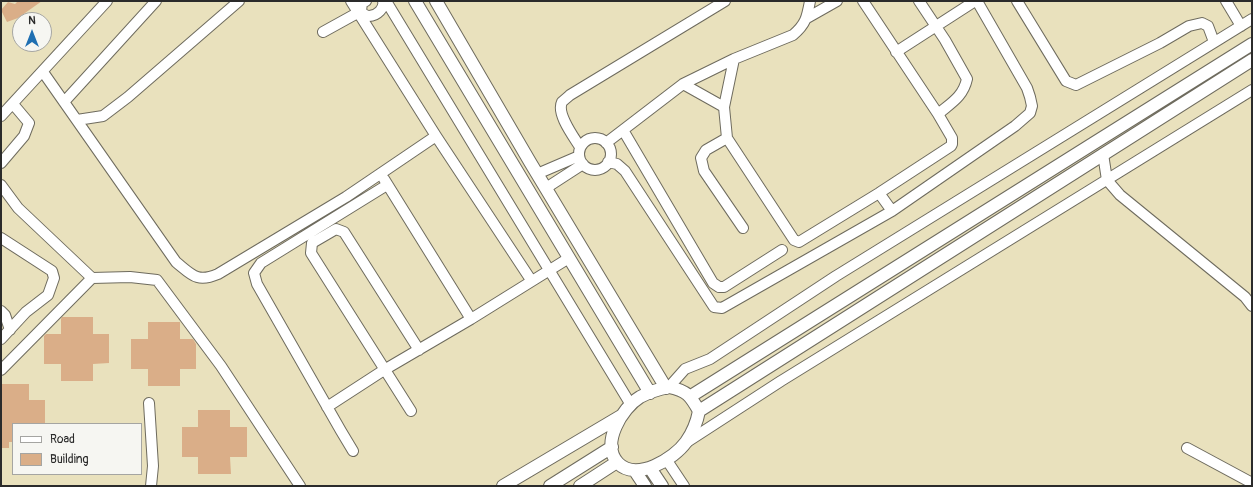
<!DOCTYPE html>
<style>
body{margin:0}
#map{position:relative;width:1253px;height:487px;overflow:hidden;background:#e9e1bd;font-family:Pangolin,sans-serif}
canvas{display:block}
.frame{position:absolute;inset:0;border:2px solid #2b2b2b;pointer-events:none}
.legend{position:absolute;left:12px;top:423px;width:130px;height:52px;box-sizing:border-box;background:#f6f6f2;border:1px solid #a5a5a2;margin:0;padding:5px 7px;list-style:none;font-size:12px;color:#2b2b2b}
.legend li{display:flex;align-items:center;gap:8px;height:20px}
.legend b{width:20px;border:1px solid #a5a5a2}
.north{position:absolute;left:12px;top:12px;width:40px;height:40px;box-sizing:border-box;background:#f6f6f2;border:1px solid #a5a5a2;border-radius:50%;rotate:0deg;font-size:11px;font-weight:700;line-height:16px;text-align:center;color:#2b2b2b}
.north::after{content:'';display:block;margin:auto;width:14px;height:18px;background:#1f6fb2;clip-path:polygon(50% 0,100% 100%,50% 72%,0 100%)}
</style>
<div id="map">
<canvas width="1253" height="487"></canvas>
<div class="frame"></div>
<ul class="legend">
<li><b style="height:5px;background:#fff"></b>Road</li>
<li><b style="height:11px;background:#daae88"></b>Building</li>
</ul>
<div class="north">N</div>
</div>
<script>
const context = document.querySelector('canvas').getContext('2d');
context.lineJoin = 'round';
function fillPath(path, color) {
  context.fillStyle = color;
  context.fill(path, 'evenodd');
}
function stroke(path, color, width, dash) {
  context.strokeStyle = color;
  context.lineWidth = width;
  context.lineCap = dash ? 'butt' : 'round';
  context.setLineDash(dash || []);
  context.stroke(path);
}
fillPath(new Path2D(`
 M18,1H42L18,18L7,22L1,10L8,2L15,4Z
 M62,317H93V334H109V363L93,364V381H61V364H44V336L46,334H61V319Z
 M148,322H180V339H193L196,344V369H180V386H148V369H131V339H148Z
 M1,384H29V400H45V424H13V442H9V448H1Z
 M198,410H230V427H247V457H230L231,474H198V457H182V427H198Z`), '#daae88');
const minor = new Path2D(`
 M351,1L436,136L531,280
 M386,1L631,405
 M919,1L945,40L967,79C963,97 951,103 938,114
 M1017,1L1066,81L1076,85L1160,43L1189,26L1202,23L1208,26L1214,42
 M1226,1L1241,26
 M361,11C363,14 366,16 369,16C377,16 385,8 383,1
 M361,11L362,3L366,1
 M807,18L837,1
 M323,32L361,11
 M896,52L975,1
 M43,72L176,262C192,275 197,283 218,274L346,197L436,136
 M683,84L724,107L727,138L706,150L701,158L704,171L743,228
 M64,102L156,1
 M724,107L734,59
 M1,116L107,1
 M77,120L103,116L128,97L239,1
 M623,130L683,84L734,59L793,35C806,24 807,17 810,1
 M727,138L794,240L799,242L879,193L951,146L952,144V138L938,114L863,1
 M579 154a16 16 0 1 1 32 0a16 16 0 1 1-32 0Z
 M606,143L623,130L713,283L719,287H724L782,250
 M580,147C574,137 556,114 562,102C564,100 568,97 570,95L725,1
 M1103,154L1107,180L1120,195L1245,297L1252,306
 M608,162L617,164L625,171L714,307L722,308L892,211L1015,126L1030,113L1032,106L1030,97L1027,88L977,1
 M1,163L24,136L29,123L13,104
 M537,174L579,156
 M384,179L471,319
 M1,185L18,208L92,278
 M546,188L583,164
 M879,193L892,211
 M1,238L52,271L54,278L48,295L26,312L1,339
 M1,311L5,315L10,330
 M1,370L92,278L130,277L157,280L221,366L300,486
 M669,387L685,369L710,359L836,276L1252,19
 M149,403L153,466L151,486
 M327,407L384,370L471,319L569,258
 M411,411L311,253L312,243L336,229L344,232L419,350
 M687,442L781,381L1252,90
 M1187,448L1252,483
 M353,451L341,431L257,284L254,273L261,263L387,185
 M666,459L684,486`);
const tertiary = new Path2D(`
 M415,1L650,393
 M436,1L530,162L666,388
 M669,387C687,391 690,395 699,411C697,422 693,432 686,442C674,459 636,482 618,463C600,444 622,408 640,397C649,392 659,389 669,387Z
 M691,396L1094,143L1252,44
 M699,411L1252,60
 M650,468L662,486
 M635,471L645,486
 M503,486L621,416
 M550,486L612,447
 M580,486L617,462`);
stroke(minor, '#6e6b5e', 12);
stroke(tertiary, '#6e6b5e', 14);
stroke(minor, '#fff', 10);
stroke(tertiary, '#fff', 12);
</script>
